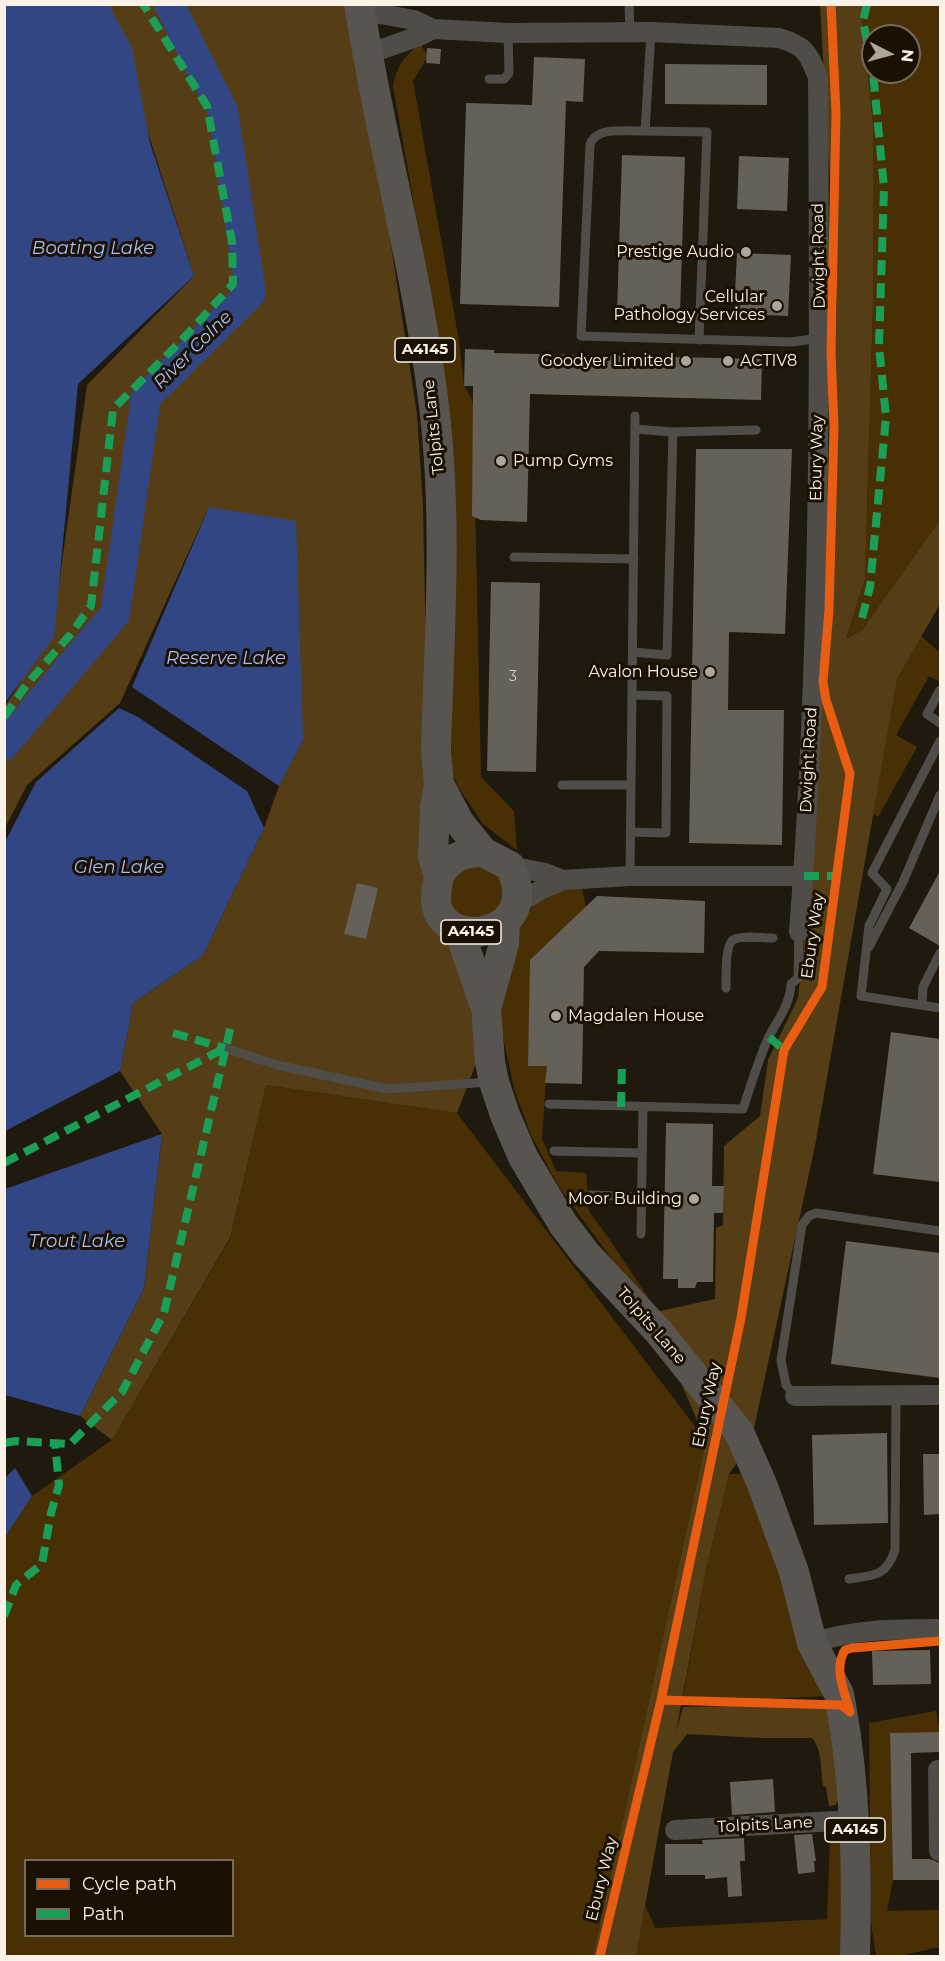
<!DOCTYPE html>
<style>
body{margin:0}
#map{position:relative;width:945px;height:1961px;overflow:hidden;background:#1f190e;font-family:Montserrat,sans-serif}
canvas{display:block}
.frame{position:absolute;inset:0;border:6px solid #faf2e7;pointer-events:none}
.legend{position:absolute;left:24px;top:1859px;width:210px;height:78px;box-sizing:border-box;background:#1b1102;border:2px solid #746b5e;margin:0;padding:8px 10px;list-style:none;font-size:18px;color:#faf2e7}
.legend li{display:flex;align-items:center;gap:12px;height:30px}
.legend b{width:30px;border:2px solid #746b5e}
.north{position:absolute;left:861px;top:24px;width:60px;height:60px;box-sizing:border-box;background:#1b1102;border:2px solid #746b5e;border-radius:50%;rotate:96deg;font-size:16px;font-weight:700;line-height:24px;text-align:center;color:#faf2e7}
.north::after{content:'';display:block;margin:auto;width:21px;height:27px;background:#ada69b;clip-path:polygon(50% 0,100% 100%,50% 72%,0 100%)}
</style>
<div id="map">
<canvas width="945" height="1961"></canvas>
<div class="frame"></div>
<ul class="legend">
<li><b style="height:8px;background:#e95d12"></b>Cycle path</li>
<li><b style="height:8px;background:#1a9f57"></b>Path</li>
</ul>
<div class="north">N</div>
</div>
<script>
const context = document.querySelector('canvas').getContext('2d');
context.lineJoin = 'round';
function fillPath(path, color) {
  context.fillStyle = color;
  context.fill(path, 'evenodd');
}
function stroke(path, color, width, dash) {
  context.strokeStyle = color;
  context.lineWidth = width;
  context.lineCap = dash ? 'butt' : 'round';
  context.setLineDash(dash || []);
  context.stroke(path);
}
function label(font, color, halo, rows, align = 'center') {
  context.font = font + ' Montserrat,sans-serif';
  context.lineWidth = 6;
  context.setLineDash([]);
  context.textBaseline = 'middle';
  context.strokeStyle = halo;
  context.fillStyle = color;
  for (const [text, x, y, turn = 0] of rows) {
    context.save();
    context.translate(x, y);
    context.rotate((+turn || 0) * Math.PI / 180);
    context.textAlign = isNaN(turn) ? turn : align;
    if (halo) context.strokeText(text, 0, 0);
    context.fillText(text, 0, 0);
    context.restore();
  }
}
fillPath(new Path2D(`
 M861,5H940V520L862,630L846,639L865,579L873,305V125ZM873,36H909V72H873Z
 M420,44L428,56L413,81L459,341L464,385L472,400L473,407L481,777L514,811L517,850L483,824L459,788L451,771L455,529L440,350L393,86C397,66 404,56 420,44Z
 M921,636L940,653V682L929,676L896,735L917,747L878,817L873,813L897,679Z
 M479,863L502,878V908L477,923L451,909C448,874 446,876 479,863Z
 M581,884L586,907L529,1066H547L542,1139L556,1171L586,1173L589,1211L608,1237L657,1311L651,1313L559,1187L532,1137L515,1092L500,1024L502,998L513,941L528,912L540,898Z
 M266,1085L457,1113L706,1441L593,1956H5V1537L32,1496L112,1440L230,1239ZM26,1860H232V1936H26Z
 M729,1474H744L829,1696L682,1703L706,1570Z
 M936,1711L940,1732L890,1733L893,1880L887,1911L940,1910V1947L899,1956H876L871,1923L869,1723Z
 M830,1840H839L841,1848L844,1956H636L645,1905L655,1928L827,1919Z`), '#493004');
fillPath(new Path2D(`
 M107,5H354L417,414L423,505L430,861L466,974L477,1061L457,1113L266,1085L230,1238L112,1440L80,1416L144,1288L162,1134L120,1071L133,1003L203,955L264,828L279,786L303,740L209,507L120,703L27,785L5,828V706L25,675L58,590L87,385L194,276Z
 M820,5H861L873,125V305L865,579L846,639L862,630L940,520V604L897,679L815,1146L751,1442L729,1474L706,1570L676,1732L683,1707L831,1704L842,1795L835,1805L829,1806L826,1787L823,1786C821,1771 822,1749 812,1738H760L687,1734L673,1752L636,1956H593L706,1441L651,1313L715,1299L716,1228L723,1225L724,1146L760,1116L768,1060L798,998L811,877L819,654L837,307Z`), '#553d16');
fillPath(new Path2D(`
 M5,4L109,5L132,48L150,143L194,276L78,384L54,637L5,703Z
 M209,507L296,521L303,740L279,786L132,687Z
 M119,708L138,717L247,791L264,828L203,955L133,1003L120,1071L5,1131V842L36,782Z
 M162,1134L144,1288L80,1416L5,1395V1189Z
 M15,1468L32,1496L5,1537V1478Z`), '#334684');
stroke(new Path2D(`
 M4,745L115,614L146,397L251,293L223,111L169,4`), '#334684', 30);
fillPath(new Path2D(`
 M427,48L441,49L440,64L426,63Z
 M534,57L585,59L583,102L566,101L559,307L460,304L466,103L532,105Z
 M665,64L767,65V105L665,104Z
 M622,155L685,157L680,313L617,312Z
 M739,156L789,158L787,211L737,209Z
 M737,253L791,255L788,316L734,314Z
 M465,349L494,350V353L762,359L761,400L530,394L527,522L481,520L472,516L473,386H464Z
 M696,449H792L785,634L729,632L728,710H784L782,845L689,843Z
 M491,582L540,583L536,772L487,771Z
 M940,871V946L909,928Z
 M357,883L378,888L366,939L344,934Z
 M597,896L705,901L704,953L599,951L584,967L582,1084L545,1083L547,1066H528L530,960Z
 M891,1032L940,1039V1182L873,1174Z
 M666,1123L713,1124L712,1186H724L723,1213H714L713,1282H697L695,1288H678V1279H663Z
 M846,1241L940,1253V1378L831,1364Z
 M887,1433L888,1523L814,1525L812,1435Z
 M923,1454H940V1514L924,1515Z
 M930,1650L931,1684L873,1685L872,1651Z
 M940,1732V1752L911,1753L912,1859H930L940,1863V1880H893L890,1733Z
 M773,1779L775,1812L732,1815L730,1782Z
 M812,1834L816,1861H814L815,1872L798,1874L794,1835Z
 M744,1838L745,1861H740L742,1896L728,1897L727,1877L705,1879V1875H665V1844H703L702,1840Z`), '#666158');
stroke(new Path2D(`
 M629,4L630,32
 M651,32L645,131L707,132L699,340
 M489,79H504L509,73L508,33
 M645,131C628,132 596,125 590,145L581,336L791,342L820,338
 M635,429L673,432L756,430
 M514,557L634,559
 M633,652L667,655L673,432
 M940,690L927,714L940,723
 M940,741L872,873L887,889L869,926L861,996L940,1008
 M562,785H631
 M630,832L666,833L667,696L632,695
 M630,876L635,416
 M869,947L903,882L940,795
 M726,988C726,978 725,945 733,940C739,935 764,938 773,938
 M922,1005L923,987L940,953
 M225,1048L277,1065L388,1089L490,1082
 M549,1104L743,1109C750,1087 757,1065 766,1043C775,1022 790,1007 791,984L798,978L799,932
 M554,1151L642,1153
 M591,1195L641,1197
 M641,1234L643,1107
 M795,1396L786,1385L781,1360L802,1225L809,1216L816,1213L940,1231
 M849,1579C874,1575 886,1577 895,1550L896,1396`), '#504d49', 9);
stroke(new Path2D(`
 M361,15L381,14L414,20L433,29L508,33L651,32L779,38C806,46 808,53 818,77C820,362 821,648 799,932
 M368,54L419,36L433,29
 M510,866L545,873L563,880
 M517,904L542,889L563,880L630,876H804
 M795,1396L940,1395
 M812,1643C854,1629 896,1629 940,1629
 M938,1770L939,1851
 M675,1830L854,1820`), '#504d49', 20);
stroke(new Path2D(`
 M359,4C381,145 421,283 436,424C447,533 439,643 436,751L439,784L435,808L433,857L439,876
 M439,784L459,822L483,852L510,866C546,942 433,952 436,897C437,889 437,881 440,874C450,857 465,852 483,852
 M459,930L486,1009L490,1062L494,1082L505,1115L523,1157L563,1224L586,1254L659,1332L739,1432L762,1484L794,1572L812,1643L839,1694L841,1705C856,1788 857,1872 855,1956
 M486,1009L504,944L505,923`), '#585450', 30);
stroke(new Path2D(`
 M867,4L863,21L873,70
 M862,618L870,587L886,417L879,346L884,188L873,72
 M4,717L27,684L70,635L91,606L113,409L181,341L233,284L232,242L207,106L143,4
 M804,876H837
 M173,1033L225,1048
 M769,1037L784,1050
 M621,1107L622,1063
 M4,1163L225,1048
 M4,1443L16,1441L70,1444L122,1392L164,1313L232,1021
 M4,1616L16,1585L42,1564L51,1513L59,1485L55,1443`), '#1a9f57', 8, [15, 8]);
stroke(new Path2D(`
 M661,1700L841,1705L850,1712
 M850,1712C845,1692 833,1669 845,1650L852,1648L940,1641
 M600,1956L661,1700L741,1318L784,1050L822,987L850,774L826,700L823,682L829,610L834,427L831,353L836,113L831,4`), '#e95d12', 9);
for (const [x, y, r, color] of [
 [746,252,6,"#ada69b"],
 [777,306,6,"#ada69b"],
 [686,361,6,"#ada69b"],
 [728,361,6,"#ada69b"],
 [501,461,6,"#ada69b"],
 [710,672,6,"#ada69b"],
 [556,1016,6,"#ada69b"],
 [694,1199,6,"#ada69b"]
]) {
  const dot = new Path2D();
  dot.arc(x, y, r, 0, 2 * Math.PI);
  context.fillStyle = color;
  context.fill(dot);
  stroke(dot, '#1b1102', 2);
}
label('14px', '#d5cec3', null, [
 ["3",513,677]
]);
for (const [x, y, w] of [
 [425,350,60],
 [471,932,60],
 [855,1830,60]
]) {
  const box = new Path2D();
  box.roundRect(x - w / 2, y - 12, w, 24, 4.5);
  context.fillStyle = '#1b1102';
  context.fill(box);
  stroke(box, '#faf2e7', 1.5);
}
label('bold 15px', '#faf2e7', null, [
 ["A4145",425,350],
 ["A4145",471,932],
 ["A4145",855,1830]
]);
label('16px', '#faf2e7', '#1b1102', [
 ["Prestige Audio",734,252],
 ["Cellular",765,297],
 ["Pathology Services",765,315],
 ["Goodyer Limited",674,361],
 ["ACTIV8",740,361,"left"],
 ["Pump Gyms",513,461,"left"],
 ["Avalon House",698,672],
 ["Magdalen House",568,1016,"left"],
 ["Moor Building",682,1199]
], 'right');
label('16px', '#faf2e7', '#1b1102', [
 ["Dwight Road",819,256,-91],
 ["Tolpits Lane",434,427,-96],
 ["Ebury Way",817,458,-89],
 ["Dwight Road",809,760,-87],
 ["Ebury Way",813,936,-82],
 ["Tolpits Lane",651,1326,49],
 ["Ebury Way",707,1405,-78],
 ["Tolpits Lane",765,1825,-3],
 ["Ebury Way",602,1879,-76]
]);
label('italic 18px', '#a6bdf8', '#1b1102', [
 ["Boating Lake",93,249],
 ["River Colne",193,350,-45],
 ["Reserve Lake",226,659],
 ["Glen Lake",119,868],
 ["Trout Lake",77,1242]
]);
</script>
